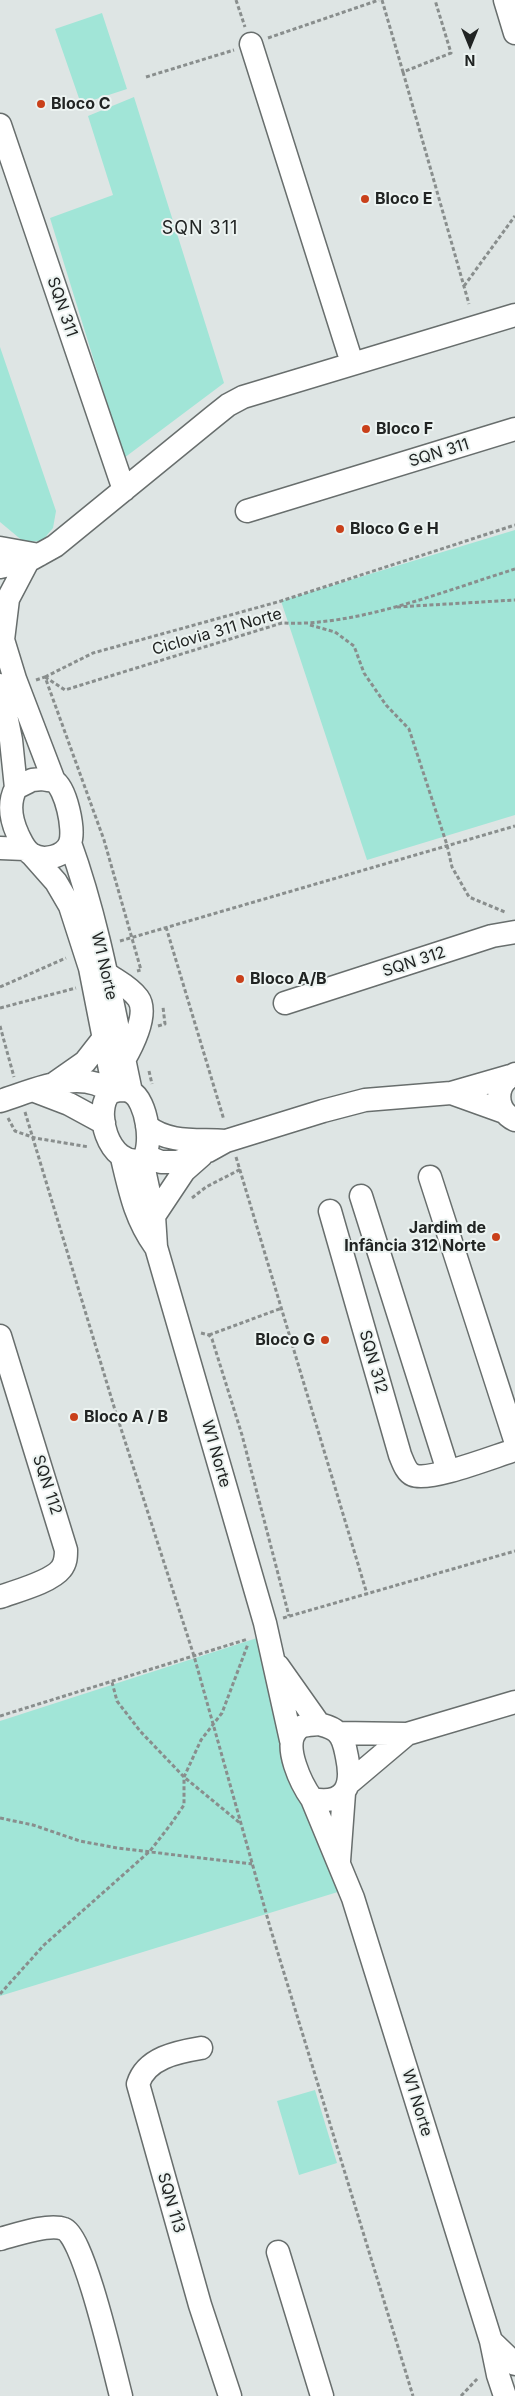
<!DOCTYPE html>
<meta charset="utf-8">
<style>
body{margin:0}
#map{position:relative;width:515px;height:2396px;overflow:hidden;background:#dee5e4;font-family:Inter,sans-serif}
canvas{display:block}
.north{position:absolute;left:445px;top:20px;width:50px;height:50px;-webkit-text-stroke:4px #ecf3f1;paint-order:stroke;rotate:180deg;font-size:14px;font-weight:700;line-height:20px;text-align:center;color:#212423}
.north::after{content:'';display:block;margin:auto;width:18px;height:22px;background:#212423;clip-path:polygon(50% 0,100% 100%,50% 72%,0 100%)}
</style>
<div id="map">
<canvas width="515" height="2396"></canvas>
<div class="north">N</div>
</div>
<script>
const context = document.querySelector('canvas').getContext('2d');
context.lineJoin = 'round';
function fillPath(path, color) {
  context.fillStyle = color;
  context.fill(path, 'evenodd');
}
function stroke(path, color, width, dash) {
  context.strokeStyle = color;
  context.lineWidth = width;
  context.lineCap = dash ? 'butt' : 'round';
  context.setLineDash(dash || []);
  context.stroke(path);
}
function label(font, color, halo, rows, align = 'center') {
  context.font = font + ' Inter,sans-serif';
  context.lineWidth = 4;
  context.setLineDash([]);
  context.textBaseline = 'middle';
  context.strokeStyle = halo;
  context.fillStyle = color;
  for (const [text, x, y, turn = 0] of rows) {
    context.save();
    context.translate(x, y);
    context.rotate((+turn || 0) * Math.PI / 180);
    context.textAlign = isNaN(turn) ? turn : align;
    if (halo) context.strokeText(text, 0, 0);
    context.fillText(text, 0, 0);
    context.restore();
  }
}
fillPath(new Path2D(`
 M102,13L127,89L81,104L55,29Z
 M134,97L224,383L124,458L50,218L113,195L88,116Z
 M0,347L56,511L53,528L42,541L24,542L0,522Z
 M515,530V815L367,860L281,601Z
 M257,1638L282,1751L341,1891L0,1996V1721Z
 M315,2090L337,2163L299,2175L277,2101Z`), '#a1e5d7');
const minor = new Path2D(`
 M505,0L515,33
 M251,44L352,363
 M0,125L124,490
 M247,511L515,429
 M0,548L39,555
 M0,567L28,561L55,546L213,417L228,405L243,397L515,315
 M0,630L15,679L54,781
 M3,640L8,599L28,561
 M0,685L11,740L16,788
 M42,779C45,780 51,780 54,781C66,788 75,830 70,843C65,857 43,862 31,854C24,849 22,843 18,835C11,820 8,803 16,788L32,780Z
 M70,843C99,923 113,1008 131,1092
 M0,848L25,849
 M33,856L56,882L70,906L90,968L114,1090
 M107,974C117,981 130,987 138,998C149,1013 132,1046 124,1060
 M285,1003L492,936L515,932
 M515,1074C494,1083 494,1110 515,1120
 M55,1083L85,1062L103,1039
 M119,1090C122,1090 128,1090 131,1092C147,1100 154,1148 142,1160C108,1168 92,1108 111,1092Z
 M35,1091L69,1104L104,1123
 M451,1093L504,1112
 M0,1101C33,1091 80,1067 111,1092
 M147,1126C169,1144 198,1139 225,1141
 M146,1156L161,1162H177L208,1151L226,1141L323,1111L365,1100L451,1093L510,1076
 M122,1158C130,1191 135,1218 155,1246
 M142,1160L154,1216L156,1247L265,1623L291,1740
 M430,1177L515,1440
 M361,1196L448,1471
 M330,1211L400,1455C403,1462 406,1472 413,1475C430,1482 495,1456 515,1450
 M154,1216L184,1171L201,1156
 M0,1336L66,1550C66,1557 66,1563 61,1569C51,1582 16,1591 0,1597
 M278,1666L319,1724
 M319,1724C326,1726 332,1727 337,1732C344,1738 345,1748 347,1757C353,1786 346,1805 312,1799C302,1785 282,1746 297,1730C302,1724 312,1725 319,1724Z
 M338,1733L407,1734L515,1702
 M349,1783L407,1734
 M312,1799L353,1898L491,2341L498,2375L505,2396
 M339,1861L344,1793
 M201,2048C177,2052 146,2058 138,2084L200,2305L230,2396
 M0,2239C15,2235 49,2223 64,2229C84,2236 114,2370 121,2396
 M278,2252L322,2396
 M491,2341L515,2364`);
stroke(minor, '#686e6d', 25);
stroke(new Path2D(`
 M236,0L245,27
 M382,0L403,72L451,53L435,0
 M268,38L379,0
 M403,72L469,304
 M146,77L234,50
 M464,286L515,216
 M397,607L515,600
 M310,625L335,632L354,646L364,673L386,705L409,729L447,845L452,867L469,897L505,912
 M45,677L93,653L281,601L515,525
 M45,677L65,690L282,623C356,627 444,591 515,569
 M36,680L45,677L104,840L141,970L137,971
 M166,927L224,1120
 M120,941L515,826
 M0,987L66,958
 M0,1008L76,988
 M0,1026L14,1077
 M158,1026L165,1024L163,1007
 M149,1071L152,1084
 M25,1112L115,1410L194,1656L270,1927L413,2396
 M8,1118L15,1131L35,1138L89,1147
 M236,1157L367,1594
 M192,1198L206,1187L241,1169
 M201,1333L209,1335L212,1339L242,1435L289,1616
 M209,1335L282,1308
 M283,1618L515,1551
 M112,1682L117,1701L140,1731L184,1777L240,1823
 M0,1716L248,1639
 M0,1818L33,1825L80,1841L117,1848L252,1864
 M0,1994L44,1945L150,1851L171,1824L184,1805V1777L201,1740L222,1713L248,1644
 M461,2396L478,2378`), '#898e8d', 3, [4, 2.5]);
stroke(minor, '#fff', 22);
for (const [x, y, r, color] of [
 [41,104,5,"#c9401a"],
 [365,199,5,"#c9401a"],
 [366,429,5,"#c9401a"],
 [340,529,5,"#c9401a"],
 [240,979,5,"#c9401a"],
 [496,1237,5,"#c9401a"],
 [325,1340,5,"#c9401a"],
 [74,1417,5,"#c9401a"]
]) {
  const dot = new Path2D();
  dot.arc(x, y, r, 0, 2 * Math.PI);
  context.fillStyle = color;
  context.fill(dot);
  stroke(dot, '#ecf3f1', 2);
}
label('bold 16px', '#212423', '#ecf3f1', [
 ["Bloco C",51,104],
 ["Bloco E",375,199],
 ["Bloco F",376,429],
 ["Bloco G e H",350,529],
 ["Bloco A/B",250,979],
 ["Jardim de",486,1228,"right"],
 ["Infância 312 Norte",486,1246,"right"],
 ["Bloco G",315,1340,"right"],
 ["Bloco A / B",84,1417]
], 'left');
label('16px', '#212423', '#ecf3f1', [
 ["SQN 311",62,307,71],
 ["SQN 311",439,453,-17],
 ["Ciclovia 311 Norte",217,632,-16],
 ["SQN 312",414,962,-18],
 ["W1 Norte",104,966,77],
 ["SQN 312",373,1362,74],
 ["W1 Norte",216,1454,74],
 ["SQN 112",47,1485,72],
 ["W1 Norte",417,2103,73],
 ["SQN 113",171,2203,74]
]);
context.letterSpacing = '1px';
label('18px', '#212423', '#ecf3f1', [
 ["SQN 311",200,229]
]);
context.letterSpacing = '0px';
</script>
